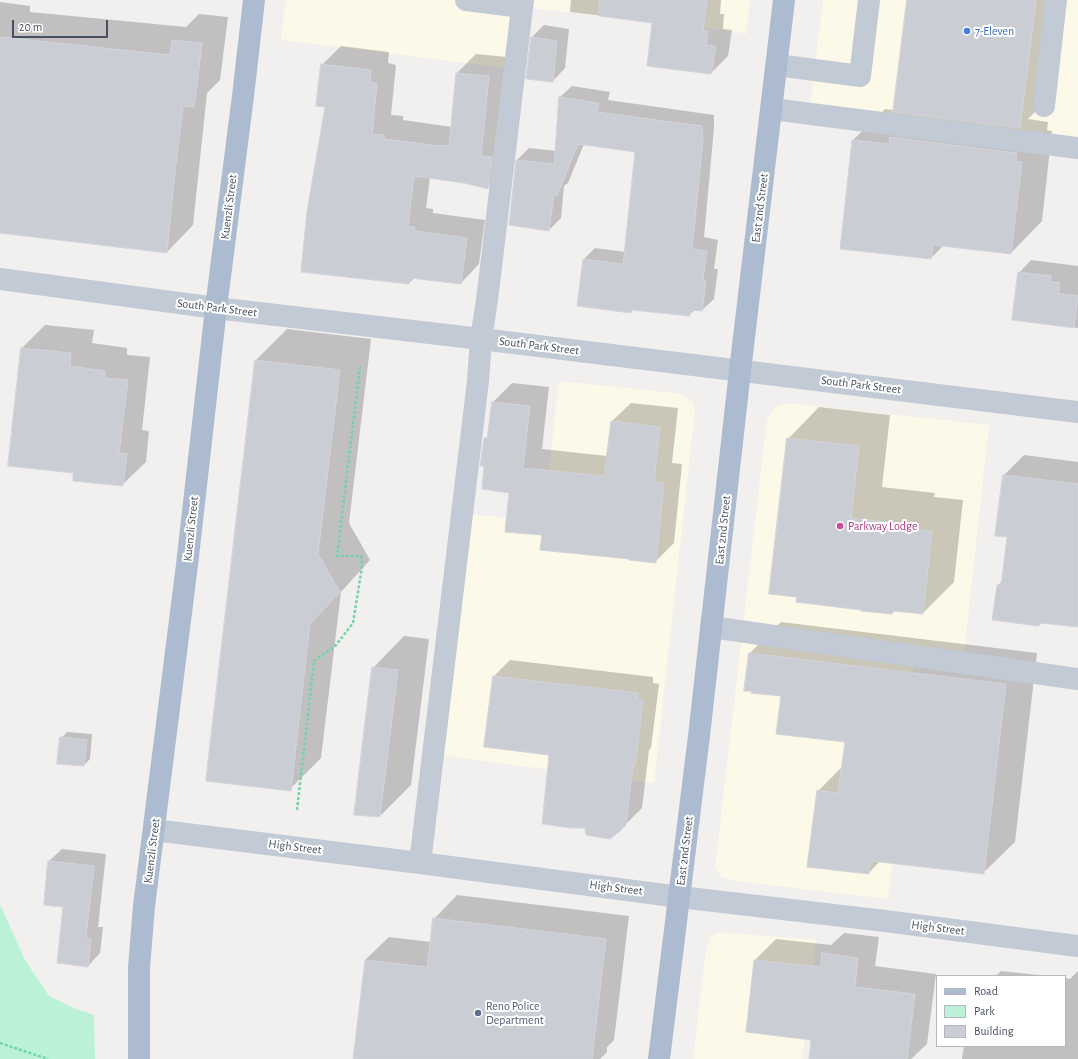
<!DOCTYPE html>
<style>
body{margin:0}
#map{position:relative;width:1078px;height:1059px;overflow:hidden;background:#f2efef;font-family:"Alegreya Sans",sans-serif}
canvas{display:block}
.legend{position:absolute;left:936px;top:975px;width:130px;height:72px;box-sizing:border-box;background:#fff;border:1px solid #b5b9bf;margin:0;padding:5px 7px;list-style:none;font-size:12px;color:#46505e}
.legend li{display:flex;align-items:center;gap:8px;height:20px}
.legend b{width:20px;border:1px solid #b5b9bf}
.scale{position:absolute;left:12px;top:20px;width:96px;height:18px;box-sizing:border-box;border:2px solid #46505e;border-top:0;padding-left:5px;font-size:12px;line-height:14px;white-space:nowrap;color:#46505e;-webkit-text-stroke:3px #fff;paint-order:stroke}
</style>
<div id="map">
<canvas width="1078" height="1059"></canvas>
<ul class="legend">
<li><b style="height:5px;background:#adbbd0"></b>Road</li>
<li><b style="height:11px;background:#bbf2d7"></b>Park</li>
<li><b style="height:11px;background:#cbcdd5"></b>Building</li>
</ul>
<div class="scale">20 m</div>
</div>
<script>
const context = document.querySelector('canvas').getContext('2d');
context.lineJoin = 'round';
function fillPath(path, color) {
  context.fillStyle = color;
  context.fill(path, 'evenodd');
}
function stroke(path, color, width, dash) {
  context.strokeStyle = color;
  context.lineWidth = width;
  context.lineCap = dash ? 'butt' : 'round';
  context.setLineDash(dash || []);
  context.stroke(path);
}
function label(font, color, halo, rows, align = 'center') {
  context.font = font + ' "Alegreya Sans",sans-serif';
  context.lineWidth = 4;
  context.setLineDash([]);
  context.textBaseline = 'middle';
  context.strokeStyle = halo;
  context.fillStyle = color;
  for (const [text, x, y, turn = 0] of rows) {
    context.save();
    context.translate(x, y);
    context.rotate((+turn || 0) * Math.PI / 180);
    context.textAlign = isNaN(turn) ? turn : align;
    if (halo) context.strokeText(text, 0, 0);
    context.fillText(text, 0, 0);
    context.restore();
  }
}
fillPath(new Path2D(`
 M286,0H750L746,34L737,32L522,7L514,69L300,42L281,40Z
 M823,0H1078V148L809,113Z
 M559,381L682,394L692,401L695,410L654,783L640,782L440,755L470,514L543,522Z
 M784,404H796L989,425L963,663L915,656L888,899L735,881L722,877L715,868L767,419L774,408Z
 M717,933H727L816,940L802,1059H693L705,957L710,937Z`), '#fdf9e8');
fillPath(new Path2D(`
 M0,904L25,960L49,996L74,1008L94,1015L95,1059H0Z`), '#bbf2d7');
fillPath(new Path2D(`
 M571,0H721L720,14H724L723,29L732,30L728,56L711,73L653,22L570,12Z
 M907,0H1056L1043,104L1028,119L1048,122L1047,130L1052,131L1042,221L1011,253L944,245L931,258L841,248L853,140L885,109L894,110Z
 M0,2L30,6V12L186,27L199,14L228,17L220,80L207,93L193,225L167,252L0,232Z
 M544,25L569,29L565,68L553,81L532,37Z
 M341,46L389,52L388,63L396,65L391,115L403,116V120L452,127L457,73L476,54L507,57L506,169L487,188L464,182L430,178L426,208L433,209V213L485,220L479,264L461,283L414,278L409,283L326,106L322,65Z
 M572,86L610,92L608,100L714,115V128L704,237L718,240L714,269H718L714,299L702,310H695L689,315L633,309L631,312L583,260L595,248L625,252L636,151L584,144L568,183L564,186L561,218L549,230L510,224L517,160L529,148L556,151L560,97Z
 M1031,260L1078,266V328L1013,319L1019,273Z
 M45,325L94,330L92,343L127,348V355L150,357L142,430L149,431L146,462L122,485L75,473L22,348Z
 M287,329L371,339L349,523L370,560L341,592L321,758L290,789L256,360Z
 M512,383L549,387L542,449L607,456L611,422L631,403L678,408L672,463L682,464L674,543L655,562L630,558L543,534L510,492L485,466V439L489,435L493,402Z
 M819,407L890,415L882,487L935,493L934,497L963,500L954,582L923,613L895,610L892,613L788,439Z
 M1024,455L1078,462V626L1042,622L1039,625L997,586L1002,581L1008,536L1004,475Z
 M781,622L1037,653L1015,842L983,873L880,861L869,873L818,791L843,766L846,741L782,696L750,653Z
 M404,636L429,639L411,785L380,816L373,668Z
 M510,660L653,677V683L659,684L651,748L649,750L642,808L619,831L586,827L550,754L494,676Z
 M67,732L92,734L90,759L84,765L61,738Z
 M62,849L106,854L98,927H103L100,953L88,966L65,906L49,861Z
 M457,895L629,916L614,1040L607,1047V1052L600,1059H354L365,960L389,937L431,942L434,919Z
 M844,933L879,937L875,966L936,974L927,1044L911,1059H810L812,1039L755,960L776,939L831,945Z
 M1001,971L1047,976H996Z
 M1078,971V1059H962L964,1046H1065V978L1070,979Z`), '#0003');
const building = new Path2D(`
 M600,0H707L703,30L708,31L706,45L716,46L711,74L647,66L652,23L599,16Z
 M907,0H1036L1020,128L893,112Z
 M0,37L170,55L172,40L202,43L194,107L183,106L174,181L167,253L0,233Z
 M531,37L557,41L553,82L526,79Z
 M321,64L371,70L370,82L377,84L372,134L384,135L385,139L440,146V145L449,146L456,73L489,76L481,156L492,157L488,189L464,183L414,176L408,227H415V231L467,238L461,284L410,278L409,284L301,272L307,211L325,107L316,106Z
 M559,97L599,103L597,112L702,126L703,140L692,249L707,251L703,280L706,281L702,311L690,310V316L632,310L631,313L577,306L583,259L623,264L635,152L578,144L557,196L554,195L549,231L509,225L516,160L554,164Z
 M890,137L1017,153L1016,161L1022,162L1011,254L933,245L931,259L840,249L852,140L889,144Z
 M1018,272L1051,276L1050,281L1060,283L1058,293L1078,296L1074,328L1012,320Z
 M21,348L71,353L70,366L105,371L104,378L128,380L119,453L127,454L123,486L73,481V473L8,466Z
 M255,360L340,370L318,554L340,592L310,624L291,791L206,781Z
 M492,402L530,406L523,468L604,476L611,421L660,427L654,482L664,483L656,563L629,560V559L540,550L542,535L505,532L509,493L482,489L484,466H480L484,438H487Z
 M787,438L859,446L851,518L904,524L903,528L932,531L923,614L893,611L892,614L861,611V610L796,602L797,597L769,594Z
 M1003,475L1078,484V627L1040,623L1039,626L992,620L997,585L1001,586L1007,537L995,536Z
 M749,653L1006,684L984,874L871,861L869,874L807,867L817,790L838,793L845,742L776,734L781,696L751,693V691H744Z
 M372,667L398,670L380,817L354,815Z
 M493,676L638,693L637,700H643L635,766L633,765L626,825L619,832L610,839L586,835L585,828H571L542,824L549,755L484,747Z
 M60,737L87,740L84,766L57,764Z
 M48,861L94,866L86,938L91,939L88,967L57,963L63,907L44,905Z
 M433,918L606,939L592,1059H353L365,960L427,967Z
 M822,953L858,958L855,987L915,994L907,1059H809L811,1040L746,1032L754,960L820,967Z`);
fillPath(building, '#cbcdd5');
stroke(building, '#d3d4db', 1);
stroke(new Path2D(`
 M297,810L314,661L336,645L353,623L362,567L361,556H337L360,367
 M0,1043L48,1059`), '#71d2ad', 2.5, [3, 2]);
stroke(new Path2D(`
 M466,0L522,7
 M777,65L860,76L869,0
 M1044,106L1056,0
 M772,109L1078,148
 M0,279L216,308L481,339L1078,412
 M711,627L1078,679
 M154,830L420,863L680,897L885,921L1078,946
 M420,863L478,381L481,339L487,300L523,0`), '#c2cad5', 22);
stroke(new Path2D(`
 M139,1059V968L144,906L187,565L216,308L243,96L254,0
 M659,1059L699,736L740,371L784,0`), '#adbbd0', 22);
for (const [x, y, r, color] of [
 [967,31,4,"#3f7fe0"],
 [840,526,4,"#d1479c"],
 [478,1013,4,"#5c6f8a"]
]) {
  const dot = new Path2D();
  dot.arc(x, y, r, 0, 2 * Math.PI);
  context.fillStyle = color;
  context.fill(dot);
  stroke(dot, '#fff', 1.5);
}
label('12px', '#366cbe', '#fff', [
 ["7-Eleven",975,31]
], 'left');
label('12px', '#46505e', '#fff', [
 ["Kuenzli Street",229,207,-83],
 ["East 2nd Street",760,208,-83],
 ["South Park Street",217,308,7],
 ["South Park Street",539,346,7],
 ["South Park Street",861,385,7],
 ["Kuenzli Street",191,529,-84],
 ["East 2nd Street",723,530,-84],
 ["High Street",295,847,7],
 ["Kuenzli Street",152,851,-83],
 ["East 2nd Street",685,851,-83],
 ["High Street",616,888,7],
 ["High Street",938,928,7]
]);
label('12px', '#b23c85', '#fff', [
 ["Parkway Lodge",848,526]
], 'left');
label('12px', '#4e5e75', '#fff', [
 ["Reno Police",486,1006],
 ["Department",486,1020]
], 'left');
</script>
